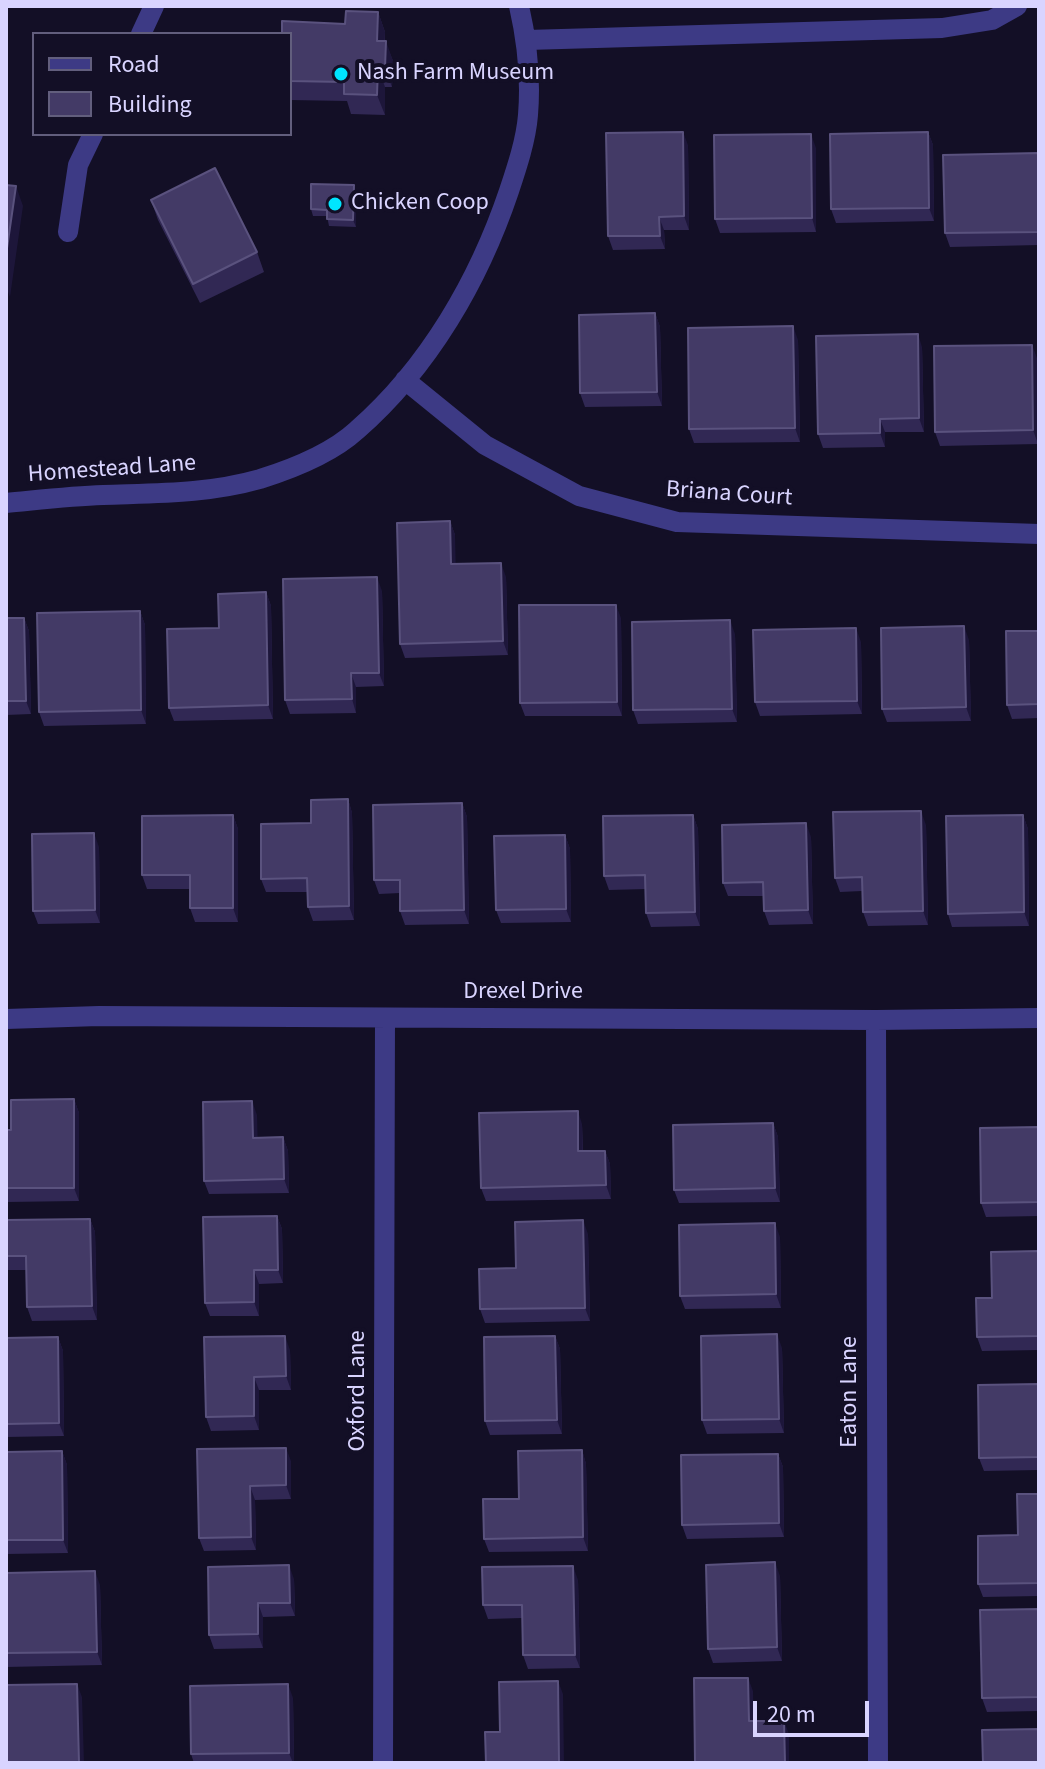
<!DOCTYPE html>
<style>
body{margin:0}
#map{position:relative;width:1045px;height:1769px;overflow:hidden;background:#130f26;font-family:"Source Sans 3",sans-serif}
canvas{display:block}
.frame{position:absolute;inset:0;border:8px solid #d9d4ff;pointer-events:none}
.legend{position:absolute;left:32px;top:32px;width:260px;height:104px;box-sizing:border-box;background:#130f26;border:2px solid #625e7d;margin:0;padding:10px 14px;list-style:none;font-size:24px;color:#d9d4ff}
.legend li{display:flex;align-items:center;gap:16px;height:40px}
.legend b{width:40px;border:2px solid #625e7d}
.scale{position:absolute;left:753px;top:1701px;width:116px;height:36px;box-sizing:border-box;border:4px solid #d9d4ff;border-top:0;padding-left:10px;font-size:24px;line-height:28px;white-space:nowrap;color:#d9d4ff;-webkit-text-stroke:6px #130f26;paint-order:stroke}
</style>
<div id="map">
<canvas width="1045" height="1769"></canvas>
<div class="frame"></div>
<ul class="legend">
<li><b style="height:10px;background:#3d3a85"></b>Road</li>
<li><b style="height:22px;background:#433a66"></b>Building</li>
</ul>
<div class="scale">20 m</div>
</div>
<script>
const context = document.querySelector('canvas').getContext('2d');
context.lineJoin = 'round';
function stroke(path, color, width, dash) {
  context.strokeStyle = color;
  context.lineWidth = width;
  context.lineCap = dash ? 'butt' : 'round';
  context.setLineDash(dash || []);
  context.stroke(path);
}
function fillPath(path, color) {
  context.fillStyle = color;
  context.fill(path, 'evenodd');
}
function label(font, color, halo, rows, align = 'center') {
  context.font = font + ' "Source Sans 3",sans-serif';
  context.lineWidth = 8;
  context.setLineDash([]);
  context.textBaseline = 'middle';
  context.strokeStyle = halo;
  context.fillStyle = color;
  for (const [text, x, y, turn = 0] of rows) {
    context.save();
    context.translate(x, y);
    context.rotate((+turn || 0) * Math.PI / 180);
    context.textAlign = isNaN(turn) ? turn : align;
    if (halo) context.strokeText(text, 0, 0);
    context.fillText(text, 0, 0);
    context.restore();
  }
}
stroke(new Path2D(`
 M141,34L154,6
 M527,40L942,28L992,20L1017,6
 M68,232L78,165L93,134
 M405,380L485,445L579,496L677,522L1039,534
 M6,503C38,500 71,496 103,495C157,493 207,494 260,479C292,469 332,453 357,430C429,367 479,280 509,191C517,167 526,140 528,115C531,78 527,41 519,6
 M6,1019L99,1016L876,1020L1039,1018
 M876,1020L878,1763
 M383,1763L385,1019`), '#3d3a85', 20);
fillPath(new Path2D(`
 M378,12L385,32V41L393,61L392,87H385V115L351,114L347,101L290,100V34L345,24Z
 M928,132L933,145L934,221L836,223L831,209Z
 M688,145L689,230H664L665,249L613,250L608,236Z
 M816,148V232L720,233L715,219Z
 M1039,153V245L950,247L945,233Z
 M356,192V227L329,226L327,216H313L311,209Z
 M151,200L257,252L264,272L200,303L158,220Z
 M655,313L660,327L662,406L585,407L580,393Z
 M798,340L800,442L694,443L689,429Z
 M922,347L924,432H885V447L823,448L818,434Z
 M1037,358L1038,444L940,446L935,432Z
 M450,521L455,535V564L506,577L508,655L405,658L400,644Z
 M382,591L384,686L356,687V713L290,714L285,700Z
 M266,592L271,606L273,719L174,721L169,708L219,628Z
 M140,611L145,625L146,724L44,726L39,712Z
 M6,618H24L29,631L31,714L6,715Z
 M621,618L622,716H525L520,703Z
 M1039,631V718L1012,719L1007,705Z
 M735,634L737,722L638,724L633,710Z
 M969,640L971,721L887,722L882,709Z
 M861,642L862,714L760,716L755,702Z
 M348,799L352,813L354,920L313,921L308,907L307,892H266L261,879L311,823Z
 M462,803L467,817L469,924L405,925L400,911V893L379,894L374,880Z
 M233,815L238,829V922H195L190,908V889H147L142,875Z
 M693,815L698,829L700,926L651,927L646,913V889L609,890L604,876Z
 M1023,815L1028,829L1029,926L952,927L948,914Z
 M926,825L928,925L868,926L863,912L862,891L840,892L835,878Z
 M565,835L570,849L571,922L501,923L496,910Z
 M811,837L813,924L769,925L764,911V896H728L723,883Z
 M99,847L100,923L38,924L33,911Z
 M74,1099L79,1113V1201L6,1202V1130H11Z
 M257,1115V1137H283L288,1151L289,1193L209,1194L204,1181Z
 M773,1123L778,1137L780,1202L679,1203L674,1190Z
 M582,1124L583,1151H605L610,1164L611,1199L486,1201L481,1188Z
 M1039,1127V1216L986,1217L981,1203Z
 M277,1216L282,1229L283,1283L259,1284V1316H210L205,1303Z
 M90,1219L95,1232L97,1320L32,1321L27,1307V1270H6V1220Z
 M588,1234L590,1321L485,1323L480,1309L516,1268Z
 M780,1237L781,1308L685,1309L680,1296Z
 M1039,1251V1350L982,1351L977,1337L992,1298Z
 M555,1336L560,1349L562,1434L490,1435L485,1421Z
 M58,1337L63,1351L64,1436L6,1437V1338Z
 M204,1337L290,1350L291,1390H259V1430L211,1431L206,1417Z
 M782,1348L784,1433L707,1434L702,1420Z
 M1039,1384V1470L984,1471L979,1458Z
 M197,1449L291,1461V1499L255,1500L256,1550L204,1551L199,1538Z
 M582,1450L586,1464L588,1551L489,1552L484,1539L519,1499Z
 M62,1451L67,1465L68,1553L6,1554V1452Z
 M778,1454L783,1467L784,1537L687,1539L682,1525Z
 M1039,1494V1596L983,1597L978,1584L1018,1535Z
 M6,1573L100,1585L102,1665L6,1667Z
 M780,1576L782,1661L713,1663L708,1649Z
 M294,1579L295,1616L263,1617V1648L214,1649L209,1635Z
 M578,1580L580,1668L528,1669L523,1655L522,1618L488,1619L483,1605Z
 M1039,1609V1711L987,1712L982,1698Z
 M293,1698L294,1763H194L191,1754Z`), '#312854');
fillPath(new Path2D(`
 M378,12L385,32L384,60L377,41Z
 M386,41L393,61L392,87L385,68Z
 M378,67L385,87V115L377,95Z
 M683,132L688,145L689,230L684,216Z
 M928,132L933,145L934,221L929,208Z
 M811,134L816,148V232L812,218Z
 M354,185L356,192V227L353,220Z
 M16,186L23,206L10,297L6,287V255Z
 M659,217L664,230L665,249L660,236Z
 M655,313L660,327L662,406L657,392Z
 M793,326L798,340L800,442L795,428Z
 M918,334L922,347L924,432L919,418Z
 M1032,345L1037,358L1038,444L1033,430Z
 M880,419L885,432V447L880,433Z
 M450,521L455,535L456,578L451,564Z
 M501,563L506,577L508,655L503,641Z
 M377,577L382,591L384,686L379,673Z
 M266,592L271,606L273,719L268,705Z
 M616,605L621,618L622,716L617,702Z
 M140,611L145,625L146,724L141,710Z
 M24,618L29,631L31,714L26,701Z
 M730,620L735,634L737,722L732,709Z
 M964,626L969,640L971,721L966,707Z
 M856,628L861,642L862,714L857,701Z
 M351,673L356,687V713L352,699Z
 M348,799L352,813L354,920L349,906Z
 M462,803L467,817L469,924L464,910Z
 M921,811L926,825L928,925L923,911Z
 M233,815L238,829V922L233,908Z
 M693,815L698,829L700,926L695,912Z
 M1023,815L1028,829L1029,926L1024,912Z
 M806,823L811,837L813,924L808,910Z
 M94,833L99,847L100,923L95,910Z
 M565,835L570,849L571,922L566,909Z
 M74,1099L79,1113V1201L74,1188Z
 M252,1101L257,1115L258,1151L253,1138Z
 M578,1111L582,1124L583,1165L578,1151Z
 M773,1123L778,1137L780,1202L775,1188Z
 M283,1137L288,1151L289,1193L284,1179Z
 M605,1151L610,1164L611,1199L606,1185Z
 M277,1216L282,1229L283,1283L278,1270Z
 M90,1219L95,1232L97,1320L92,1306Z
 M583,1220L588,1234L590,1321L585,1308Z
 M775,1223L780,1237L781,1308L776,1294Z
 M254,1270L259,1284V1316L254,1302Z
 M777,1334L782,1348L784,1433L779,1419Z
 M285,1336L290,1350L291,1390L286,1376Z
 M555,1336L560,1349L562,1434L557,1420Z
 M58,1337L63,1351L64,1436L59,1423Z
 M254,1377L259,1390V1430L254,1416Z
 M286,1448L291,1461V1499L286,1485Z
 M582,1450L586,1464L588,1551L583,1537Z
 M62,1451L67,1465L68,1553L63,1540Z
 M778,1454L783,1467L784,1537L779,1523Z
 M250,1486L255,1500L256,1550L251,1537Z
 M775,1562L780,1576L782,1661L777,1647Z
 M289,1565L294,1579L295,1616L290,1603Z
 M573,1566L578,1580L580,1668L575,1655Z
 M95,1571L100,1585L102,1665L97,1652Z
 M258,1603L263,1617V1648L258,1634Z
 M748,1678L753,1691L754,1735L749,1721Z
 M558,1681L563,1694L564,1763H559Z
 M77,1684L82,1697L84,1763H79Z
 M288,1684L293,1698L294,1763H293L289,1753Z
 M784,1721L789,1734V1763H785Z`), '#1d163a');
const building = new Path2D(`
 M346,11L378,12L377,41H386L385,68L378,67L377,95L344,94V82L290,81V34H282V21L345,24Z
 M683,132L684,216L659,217L660,236H608L606,133Z
 M928,132L929,208L831,209L830,134Z
 M811,134L812,218L715,219L714,135Z
 M1039,153V232L945,233L943,155Z
 M215,168L257,252L193,284L151,200Z
 M311,184L354,185L353,220L327,219V210L311,209Z
 M6,185L16,186L6,255Z
 M655,313L657,392L580,393L579,315Z
 M793,326L795,428L689,429L688,328Z
 M918,334L919,418L880,419V433L818,434L816,336Z
 M1032,345L1033,430L935,432L934,346Z
 M450,521L451,564L501,563L503,641L400,644L397,523Z
 M377,577L379,673H351L352,699L285,700L283,579Z
 M266,592L268,705L169,708L167,629L219,628L218,594Z
 M519,605H616L617,702L520,703Z
 M140,611L141,710L39,712L37,613Z
 M6,618H24L26,701H6Z
 M730,620L732,709L633,710L632,622Z
 M964,626L966,707L882,709L881,628Z
 M856,628L857,701L755,702L753,630Z
 M1006,631H1039V704L1007,705Z
 M348,799L349,906L308,907L307,878L261,879V824L311,823V800Z
 M462,803L464,910L400,911V880H374L373,805Z
 M921,811L923,911L863,912L862,877L835,878L833,812Z
 M233,815V908H190V875H142V816Z
 M693,815L695,912L646,913L645,875L604,876L603,816Z
 M1023,815L1024,912L948,914L946,816Z
 M806,823L808,910L764,911L763,882L723,883L722,825Z
 M94,833L95,910L33,911L32,834Z
 M565,835L566,909L496,910L494,836Z
 M74,1099V1188H6V1130H11V1100Z
 M252,1101L253,1138L283,1137L284,1179L204,1181L203,1102Z
 M578,1111V1151H605L606,1185L481,1188L479,1113Z
 M773,1123L775,1188L674,1190L673,1125Z
 M1039,1127V1202L981,1203L980,1128Z
 M277,1216L278,1270H254V1302L205,1303L203,1217Z
 M90,1219L92,1306L27,1307L26,1256H6V1220Z
 M583,1220L585,1308L480,1309L479,1269L516,1268L515,1222Z
 M775,1223L776,1294L680,1296L679,1225Z
 M1039,1251V1336L977,1337L976,1298H992L991,1252Z
 M777,1334L779,1419L702,1420L701,1336Z
 M285,1336L286,1376L254,1377V1416L206,1417L204,1337Z
 M555,1336L557,1420L485,1421L484,1337Z
 M58,1337L59,1423L6,1424V1338Z
 M1039,1384V1457L979,1458L978,1385Z
 M286,1448V1485L250,1486L251,1537L199,1538L197,1449Z
 M582,1450L583,1537L484,1539L483,1499H519L518,1451Z
 M62,1451L63,1540H6V1452Z
 M778,1454L779,1523L682,1525L681,1455Z
 M1017,1494H1039V1583L978,1584V1536L1018,1535Z
 M775,1562L777,1647L708,1649L706,1565Z
 M289,1565L290,1603H258V1634L209,1635L208,1567Z
 M573,1566L575,1655H523L522,1605H483L482,1567Z
 M95,1571L97,1652L6,1653V1573Z
 M1039,1609V1697L982,1698L980,1610Z
 M694,1678H748L749,1721H784L785,1763H695Z
 M558,1681L559,1763H486L485,1732H500L499,1682Z
 M77,1684L79,1763H6V1685Z
 M288,1684L289,1753L191,1754L190,1686Z
 M1039,1729V1763H983L982,1730Z`);
fillPath(building, '#433a66');
stroke(building, '#5a527e', 2);
for (const [x, y, r, color] of [
 [341,74,8,"#00e5ff"],
 [335,204,8,"#00e5ff"]
]) {
  const dot = new Path2D();
  dot.arc(x, y, r, 0, 2 * Math.PI);
  context.fillStyle = color;
  context.fill(dot);
  stroke(dot, '#130f26', 3);
}
label('24px', '#d9d4ff', '#130f26', [
 ["Nash Farm Museum",357,74],
 ["Chicken Coop",351,204]
], 'left');
label('24px', '#d9d4ff', '#130f26', [
 ["Homestead Lane",112,470,-4],
 ["Briana Court",729,495,4],
 ["Drexel Drive",523,993],
 ["Oxford Lane",359,1391,-90],
 ["Eaton Lane",851,1392,-90]
]);
</script>
